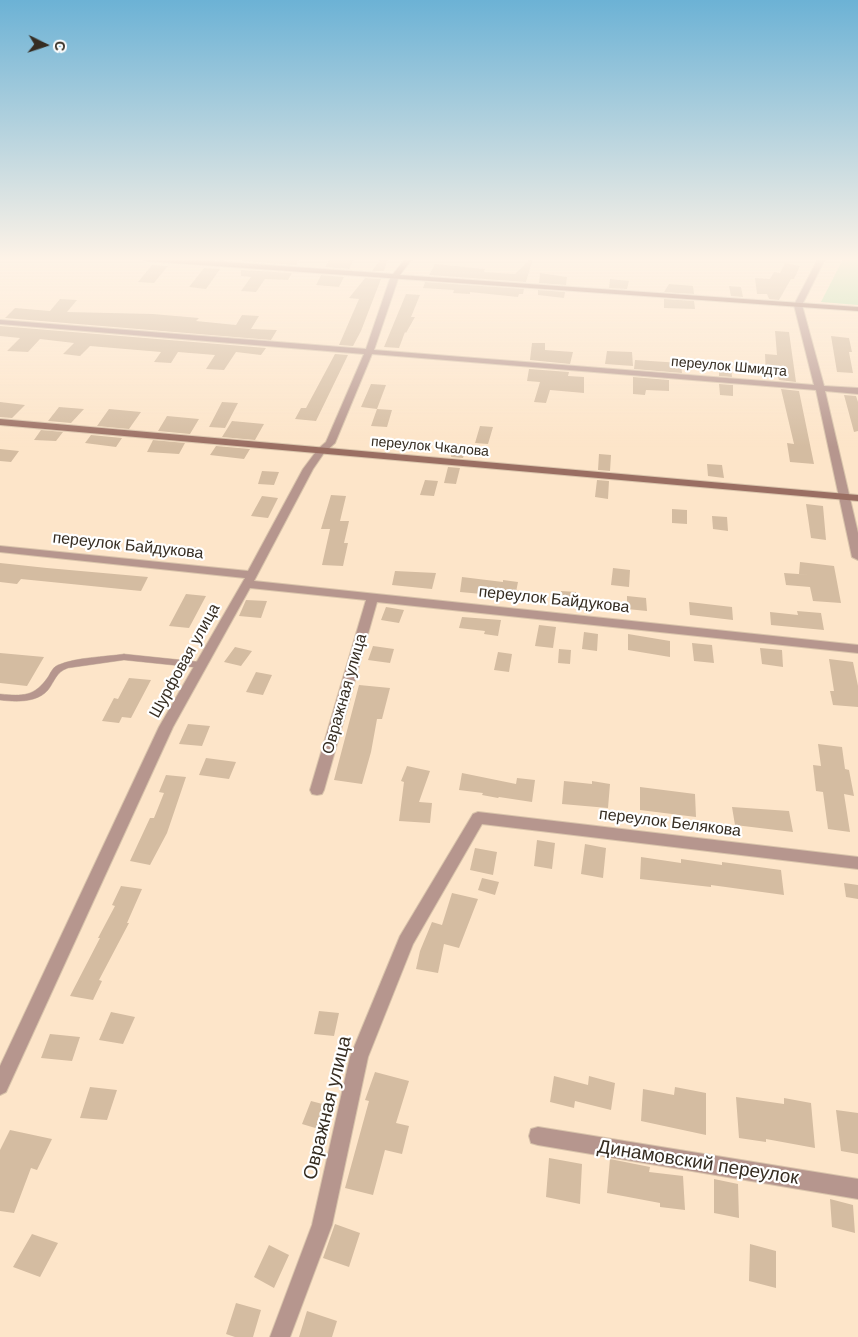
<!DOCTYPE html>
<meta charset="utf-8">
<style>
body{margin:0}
#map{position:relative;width:858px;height:1337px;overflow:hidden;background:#fde5c9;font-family:Arial,sans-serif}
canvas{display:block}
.north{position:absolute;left:20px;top:20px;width:50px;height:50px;-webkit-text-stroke:4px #fff;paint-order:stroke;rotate:94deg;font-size:14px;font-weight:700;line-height:20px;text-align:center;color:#362d22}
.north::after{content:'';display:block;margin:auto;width:18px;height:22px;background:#362d22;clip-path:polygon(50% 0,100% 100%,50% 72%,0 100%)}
</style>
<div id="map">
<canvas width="858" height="1337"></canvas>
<div class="north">С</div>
</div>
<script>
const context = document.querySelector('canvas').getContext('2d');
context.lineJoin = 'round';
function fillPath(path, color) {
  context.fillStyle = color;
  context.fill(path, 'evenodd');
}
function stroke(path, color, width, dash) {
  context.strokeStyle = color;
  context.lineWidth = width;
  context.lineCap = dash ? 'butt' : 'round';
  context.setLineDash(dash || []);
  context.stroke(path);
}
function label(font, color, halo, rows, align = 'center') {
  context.font = font + ' Arial,sans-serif';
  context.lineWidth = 4.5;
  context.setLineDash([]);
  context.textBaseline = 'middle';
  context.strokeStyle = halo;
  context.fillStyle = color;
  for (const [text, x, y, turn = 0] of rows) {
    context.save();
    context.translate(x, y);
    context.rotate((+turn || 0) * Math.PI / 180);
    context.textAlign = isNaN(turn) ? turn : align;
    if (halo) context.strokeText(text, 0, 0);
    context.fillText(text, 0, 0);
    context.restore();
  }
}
fillPath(new Path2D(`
 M843,259H858V305L821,302Z`), '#b7e2af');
fillPath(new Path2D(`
 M242,259H299L296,265L242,261Z
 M330,259H354L349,269L325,267Z
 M381,259H388L384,271H372Z
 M530,259H533L526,282L429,275L435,264L485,269L484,272L515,274Z
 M785,263L800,266L794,279H791L779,300L769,299L767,294H757L755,278L770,279L774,272L780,273Z
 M152,265L168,266L154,283L138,282Z
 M204,268L220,269L206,289L189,287Z
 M241,270L292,273L288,280L265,279L256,292L241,291L251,277L241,276Z
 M540,273L567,277L566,285L539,283Z
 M321,275L344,277L339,287L316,285Z
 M365,278L381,279L361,331L353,346L339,345L359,299L349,298Z
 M610,279L629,281L627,289L609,288Z
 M425,282L524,289L523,294H519L518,297L470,292V294L453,293L454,290L423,288Z
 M669,284L693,286L694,294L664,292Z
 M729,286L741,287L743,297L731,296Z
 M538,290L565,292L564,298L538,295Z
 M406,294L420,295L411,317H415L406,333L405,332L399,348L384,347Z
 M60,299L77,300L67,312L153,314L199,318L196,321L236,325L242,315L259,316L251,329L277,330L271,340L5,318L15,308L50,311Z
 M664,299L694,301L695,309L664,308Z
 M0,326L266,348L261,355L236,352L224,370L206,369L215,355L178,352L171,363L154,362L161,352L90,346L80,356L63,354L74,343L40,339L28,352L7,351L20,338L0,336Z
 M775,331L789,332L796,382L779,380L778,377L766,376L765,354L777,355Z
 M831,336L849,338L852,352H849L853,373L837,372Z
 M532,343H545V350L573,352L570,364L530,360Z
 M607,351L632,352L633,366L605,364Z
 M335,354L348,355L316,421L295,419L301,408H306Z
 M635,360L681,363L682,373L634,369Z
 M719,365L731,366L732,377L719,376Z
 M529,369L569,372L568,376L584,377V393L550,390L546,403L534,402L540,382L527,381Z
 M633,377L669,380V391L646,390L645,395L633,394Z
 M371,384L386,385L377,409L361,407Z
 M719,384L733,385V396L720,395Z
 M781,389L799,391L814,464L790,462L787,443L794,444Z
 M844,395L856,396L858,402V431L854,432Z
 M0,402L25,405L12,418L0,417Z
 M222,402L238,403L225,428L209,427Z
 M59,407L84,409L71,423L48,421Z
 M109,409L141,412L129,429L97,426Z
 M377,409L392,410L387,427L371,426Z
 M167,416L199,419L190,434L158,431Z
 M232,421L264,424L255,440L222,437Z
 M480,426L493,427L488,444L475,443Z
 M41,430L63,432L56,441L34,440Z
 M91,435L122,438L116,447L85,443Z
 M153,440L185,443L179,454L147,452Z
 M454,445L466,446L463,458L451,457Z
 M216,446L250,449L244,459L210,455Z
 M0,449L19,451L11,462L0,461Z
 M599,454L611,455L610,471L598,470Z
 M707,464L722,465L724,478L708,476Z
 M448,467L460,468L456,484L444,483Z
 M262,471L279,472L274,485L258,484Z
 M425,480L438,481L434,496L420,495Z
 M597,480L609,481L608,499L595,497Z
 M331,495L346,496L340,521H349L344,543H348L343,566L322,565L330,529H321Z
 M262,496L278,498L268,518L251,516Z
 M806,504L823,506L826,540L811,538Z
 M672,509L687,510V524L672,523Z
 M712,516L727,517L728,531L713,529Z
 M169,545L202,548L197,559L163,556Z
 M800,562L834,566L841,603L813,601L810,587L786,585L784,573L812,575L799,574Z
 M0,563L47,568L148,577L141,591L21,579L17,584L0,582Z
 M613,568L630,570L629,587L611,585Z
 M395,571L436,573L432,589L392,585Z
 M462,577L503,582V580L518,582L515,597L460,592Z
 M561,591L576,592V605L561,604Z
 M186,594L206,596L189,628L169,626Z
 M627,596L646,598L647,611L627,609Z
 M246,600L267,601L261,618L239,616Z
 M689,602L732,607L733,620L690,615Z
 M386,607L404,610L399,623L381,620Z
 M797,611L821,613L824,630L771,625L770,612L798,615Z
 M462,617L501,620L498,636L484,634L485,631L459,628Z
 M539,625L556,627L553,648L535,646Z
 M584,632L598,634L597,651L582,649Z
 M628,634L670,641V657L628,650Z
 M692,643L712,645L714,663L694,661Z
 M373,646L394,649L390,663L368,660Z
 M235,647L252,651L241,666L224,662Z
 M760,648L782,650L783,667L762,664Z
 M559,649L571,650L570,664L558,663Z
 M498,652L512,654L509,672L494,670Z
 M0,653L44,657L27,686L0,683Z
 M829,659L853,662L858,686V707L833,705L830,691H834Z
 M256,672L272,675L263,695L246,692Z
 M129,678L151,680L131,718L122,717L119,723L102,721L114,698L118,699Z
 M359,685L390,688L382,719H377L371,752L362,784L334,780Z
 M188,724L210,726L202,746L179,744Z
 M818,744L842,747L845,769L849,770L854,796L844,794L850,832L828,829L823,792L816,791L813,765L821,766Z
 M206,758L236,762L229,779L199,775Z
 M407,766L430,771L419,802L432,803L430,823L399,821L404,782L401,781Z
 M462,773L516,784L517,778L535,780L532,802L499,797L498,798L482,795L483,793L459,790Z
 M166,775L186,777L167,833L150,865L130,861L150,818H154L164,793L159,792Z
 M564,781L592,784V781L610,784L608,808L562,804Z
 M640,787L695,794L696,817L640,810Z
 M732,807L789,811L793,832L735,825Z
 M537,840L555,843L552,869L534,866Z
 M585,844L606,848L603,878L581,874Z
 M475,848L497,852L493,875L470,870Z
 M641,857L681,863V859L722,865V862L781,870L784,895L711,885V887L640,879Z
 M482,878L499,882L495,895L478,890Z
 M844,883L858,885V899L846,897Z
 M121,886L142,889L127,923H129L99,980L102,981L93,1000L70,996L100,938H98L115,906L112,905Z
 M452,893L478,899L459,948L444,944L438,973L416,969L420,951L432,922L442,925Z
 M319,1011L339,1013L334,1036L314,1034Z
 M111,1012L135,1017L123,1044L99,1040Z
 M50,1034L80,1037L72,1061L41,1058Z
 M375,1072L409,1081L396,1123L409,1126L402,1154L385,1150L373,1195L345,1188L369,1101L365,1100Z
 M554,1076L588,1085L589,1076L615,1083L611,1110L575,1101L574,1108L550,1102Z
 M90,1087L117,1090L107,1120L80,1118Z
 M675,1087L706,1093V1135L641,1121L643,1089L674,1095Z
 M736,1097L784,1104V1098L811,1103L815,1148L766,1139V1142L739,1138Z
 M311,1101L330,1106L322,1130L302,1124Z
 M836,1110L858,1113V1154L841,1151Z
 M10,1130L52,1139L37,1170L31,1168L14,1213L0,1211V1150Z
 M549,1158L582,1164L580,1204L546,1197Z
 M610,1159L650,1167L649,1172L683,1176L685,1210L660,1207V1203L607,1193Z
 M714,1179L738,1184L739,1218L714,1213Z
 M830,1199L853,1205L855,1233L832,1227Z
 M335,1224L360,1233L349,1267L323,1258Z
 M32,1234L58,1243L40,1277L13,1267Z
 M750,1244L776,1251V1288L749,1281Z
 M269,1245L289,1255L274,1288L254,1277Z
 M236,1303L261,1310L253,1337H235L226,1334Z
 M307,1311L337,1321L332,1337H299Z`), '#d4bca1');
const lane = new Path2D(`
 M124,654L201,662L205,665L201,668L124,660L68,668C56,672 55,681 48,690C37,703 15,702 0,700V694C23,696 34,697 48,677C51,672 53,667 58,665C77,657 104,657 124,654Z`);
const street = new Path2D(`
 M818,259H825L802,305L824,386L858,388V394L825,391L858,533V560L852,557L816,390L372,354L335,443L324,453L313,469L254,581L858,645V653L377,602L324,790L322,794L317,795L312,794L310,790L366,600L250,588L173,727L6,1092L0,1095V1066L159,727L245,578L0,552V546L248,571L303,469L318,449L326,442L364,354L0,324V320L366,349L391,276L395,274L399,276L374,350L814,385L794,305Z
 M478,812L858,857V869L482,824L413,944L368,1057L332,1225L290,1337H270L312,1225L350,1057L400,936L473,814Z
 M538,1127L858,1179V1199L538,1145L531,1143L529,1136L531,1129Z`);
const secondary = new Path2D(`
 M143,259H183L393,274L405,259H412L400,275L858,307V311L146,261Z
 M0,419L858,495V501L0,425Z`);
stroke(lane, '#d9c4ab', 1);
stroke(street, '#d9c4ab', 2);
stroke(secondary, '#d9c4ab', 2);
fillPath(lane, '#b6968e');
fillPath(street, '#b6968e');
fillPath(secondary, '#9a6e62');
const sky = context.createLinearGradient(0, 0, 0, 447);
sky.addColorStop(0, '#6cb2d5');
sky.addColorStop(0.58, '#fef3e7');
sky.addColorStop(1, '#fef3e700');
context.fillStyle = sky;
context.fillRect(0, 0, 858, 447);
label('14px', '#362d22', '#fff', [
 ["переулок Шмидта",729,367,5],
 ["переулок Чкалова",430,447,5]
]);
label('16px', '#362d22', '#fff', [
 ["переулок Байдукова",128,546,6],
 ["переулок Байдукова",554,600,6],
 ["Шурфовая улица",185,661,-61],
 ["Овражная улица",345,694,-74],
 ["переулок Белякова",670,823,7]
]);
label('19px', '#362d22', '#fff', [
 ["Овражная улица",328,1108,-76],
 ["Динамовский переулок",698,1163,9]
]);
</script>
